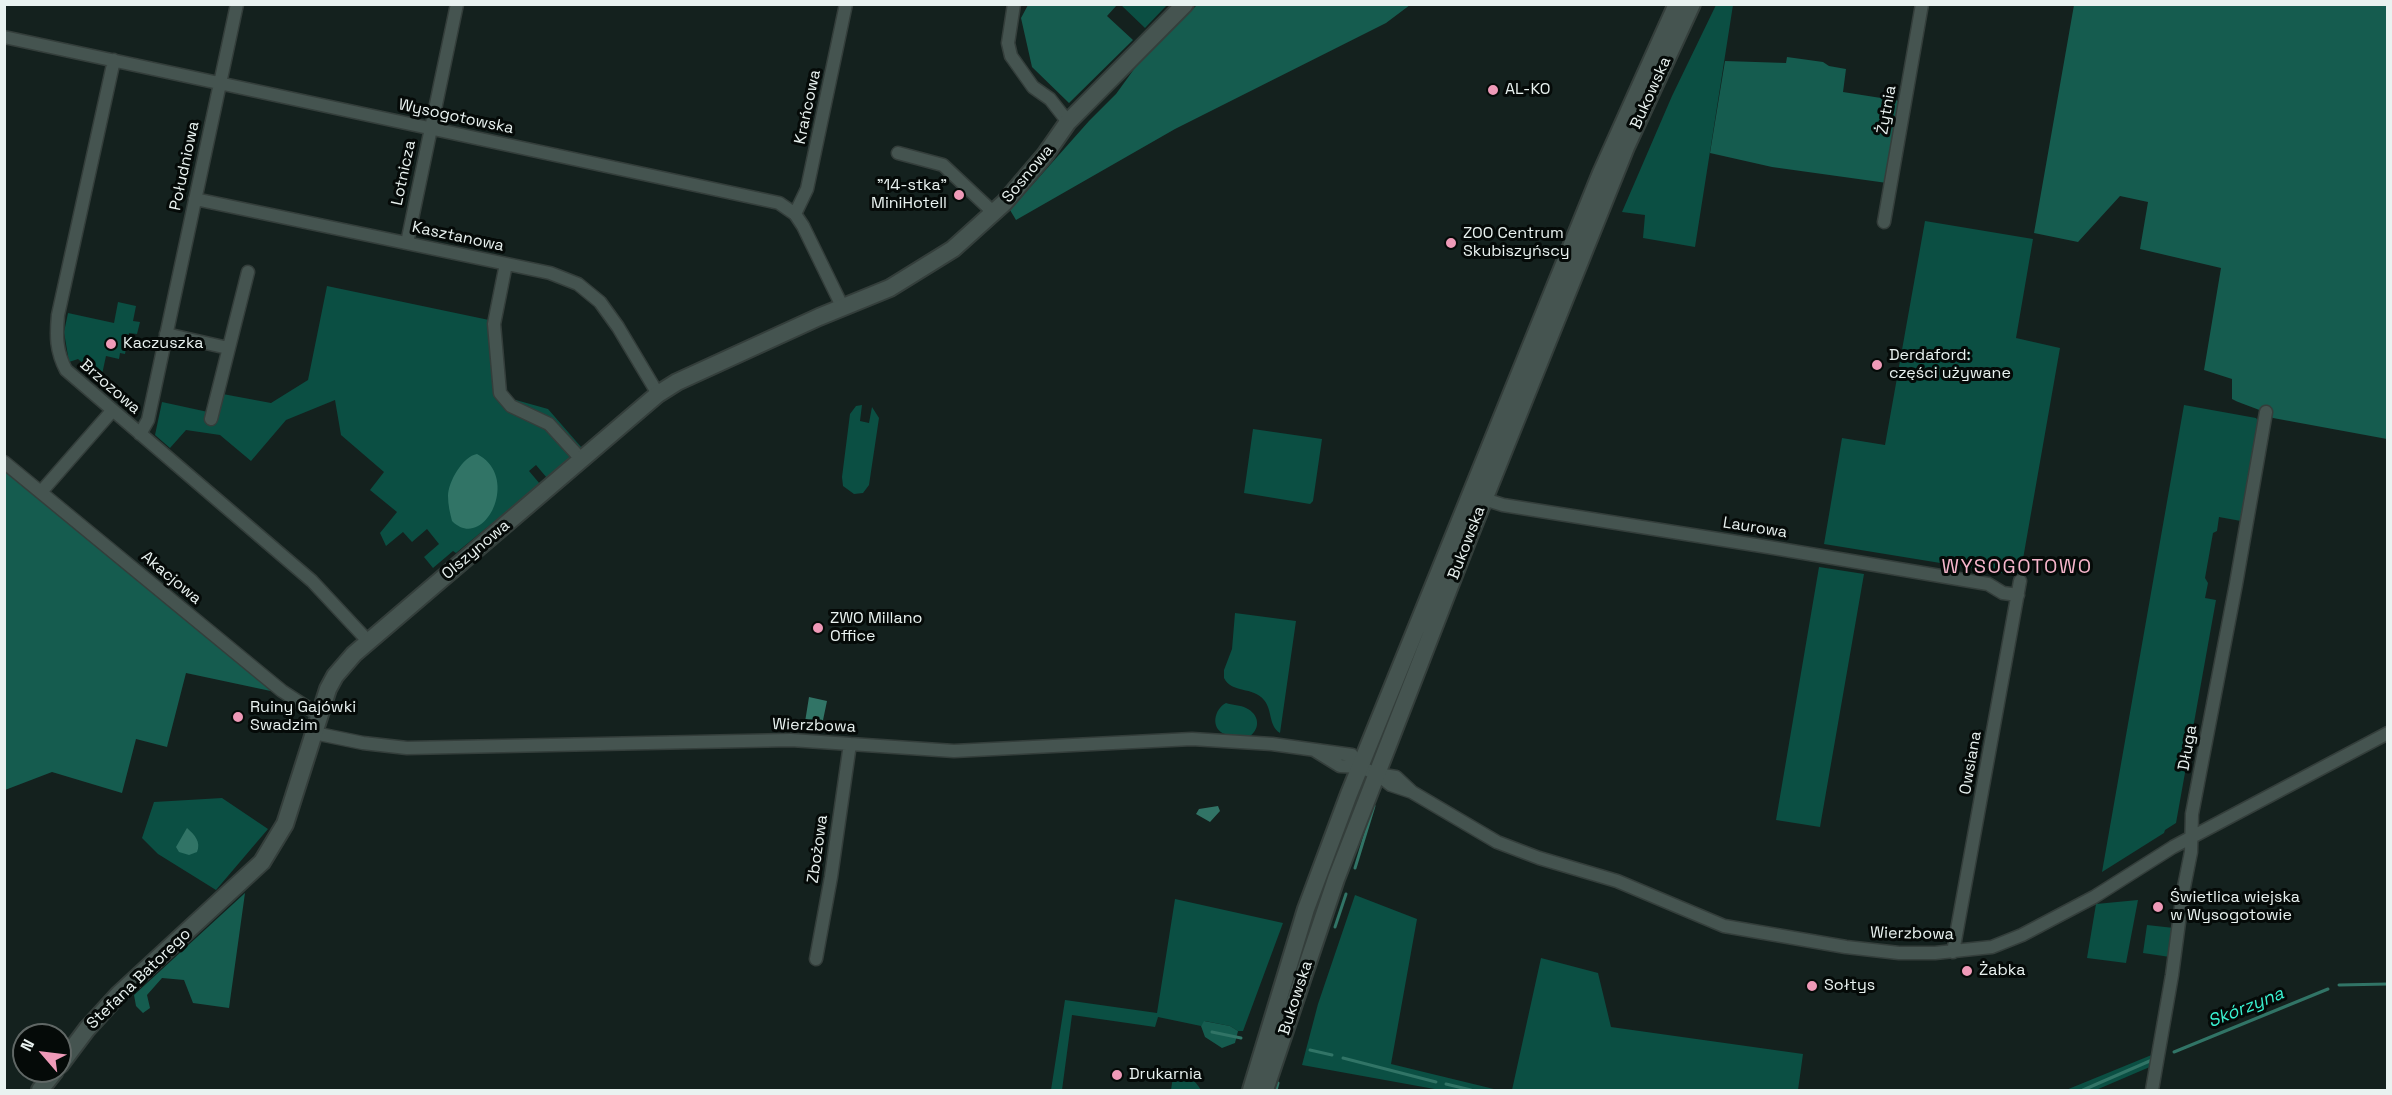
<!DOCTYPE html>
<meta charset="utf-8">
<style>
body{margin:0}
#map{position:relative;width:2392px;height:1095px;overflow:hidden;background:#14211e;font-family:"Space Grotesk",sans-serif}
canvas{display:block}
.frame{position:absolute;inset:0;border:6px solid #e9f2f0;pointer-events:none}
.north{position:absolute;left:12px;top:1023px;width:60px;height:60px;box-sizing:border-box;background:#050a08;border:2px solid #606765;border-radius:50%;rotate:298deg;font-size:16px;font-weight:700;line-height:24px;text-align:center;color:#e9f2f0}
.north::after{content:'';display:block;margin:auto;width:21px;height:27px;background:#ef9ab8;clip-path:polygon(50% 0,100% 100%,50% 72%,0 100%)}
</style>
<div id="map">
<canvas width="2392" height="1095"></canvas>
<div class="frame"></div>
<div class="north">N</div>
</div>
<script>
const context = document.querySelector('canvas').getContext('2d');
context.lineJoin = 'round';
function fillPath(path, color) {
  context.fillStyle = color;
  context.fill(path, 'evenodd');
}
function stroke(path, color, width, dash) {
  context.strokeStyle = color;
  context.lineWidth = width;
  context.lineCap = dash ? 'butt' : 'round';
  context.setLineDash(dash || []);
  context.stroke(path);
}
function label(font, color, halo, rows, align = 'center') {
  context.font = font + ' "Space Grotesk",sans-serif';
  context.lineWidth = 6;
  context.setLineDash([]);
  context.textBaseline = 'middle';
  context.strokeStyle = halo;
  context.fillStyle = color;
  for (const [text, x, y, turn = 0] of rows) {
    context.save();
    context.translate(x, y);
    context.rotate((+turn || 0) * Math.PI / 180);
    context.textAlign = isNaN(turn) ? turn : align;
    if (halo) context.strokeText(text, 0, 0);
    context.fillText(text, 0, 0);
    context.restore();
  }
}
fillPath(new Path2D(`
 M1121,5H1167L1145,28Z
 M1716,5H1733L1695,247L1643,238L1645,215L1622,212L1672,96Z
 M1925,221L2033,239L2016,338L2060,348L2020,576L1824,544L1842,438L1885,445Z
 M327,286L489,320L498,395L548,409L582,448L547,478L536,465L529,471L540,484L456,553L453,551L433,568L424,557L439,544L427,529L412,542L403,532L386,546L380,533L397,512L370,490L384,472L341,435L335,400L286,420L251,461L220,435L186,430L170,448L155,435L162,402L208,412L212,392L271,403L308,380Z
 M118,302L136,306L133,321L140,322L137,334L129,333L125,354L120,353L119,359L106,356L101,379L78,359L69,362L64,332L68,313L114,323Z
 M862,405L860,421L869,423L872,407L879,418L869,485L863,493L854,494L843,486L842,477L850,414L856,406Z
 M2184,405L2256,418L2259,422L2241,521L2219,517L2217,531L2213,533L2205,578L2208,583L2205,598L2216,600L2176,823L2165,830L2164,833L2102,872Z
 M1253,429L1322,439L1313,501L1310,504L1244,493Z
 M1819,567L1864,574L1820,827L1776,820Z
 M1235,613L1296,621L1280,733C1268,725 1273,711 1264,700C1253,686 1232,694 1224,678V670L1232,649Z
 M1226,703C1232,705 1241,705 1246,708C1259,714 1261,728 1250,736C1242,736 1233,737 1225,734C1210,729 1214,709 1226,703Z
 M222,798L268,829L216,890L158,854L142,838L154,802Z
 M1355,895L1417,919L1391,1064L1498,1090H1440L1302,1065L1318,1004Z
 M1175,899L1283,923L1243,1031H1238L1230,1026L1205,1021L1201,1026L1158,1017L1155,1027L1072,1015L1062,1090H1051L1065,1000L1157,1013Z
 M2138,900L2126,963L2087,958L2096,904Z
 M2147,925L2174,928L2170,957L2143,953Z
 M1541,958L1598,973L1611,1027L1803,1054L1798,1090H1512Z
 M2154,1054L2152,1066L2096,1090H2066Z
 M1174,1070C1186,1073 1195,1080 1201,1090H1171Z`), '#0b4f43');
fillPath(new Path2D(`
 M1028,5H1117L1107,16L1133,40L1069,103L1032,67L1021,18Z
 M1197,5H1410L1386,23L1175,129L1016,220L1010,210L1089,121L1116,94L1145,54Z
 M2074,5H2387V439L2273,418C2261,408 2245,406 2232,399V379L2204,370L2221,268L2140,249L2148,202L2120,196L2078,242L2034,233Z
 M1787,57L1823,62L1829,66L1846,69L1843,92L1900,101L1887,183L1772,167L1710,153L1725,61L1786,63Z
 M4,471L280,693L186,673L167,747L136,739L122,793L52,772L5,790Z
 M245,893L229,1008L193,1003L184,980L162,978L147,995L150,1008L143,1013L136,1006L134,995Z
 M1204,1021L1230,1026L1238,1031L1235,1043L1222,1048L1205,1037L1201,1026Z`), '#155c4f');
fillPath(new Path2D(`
 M477,454C522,477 484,553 452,521C450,513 448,505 448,496C448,482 463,456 477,454Z
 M809,697L827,701L822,725L805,722Z
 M1218,806L1220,811L1210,822L1196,814L1199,809Z
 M187,828C195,835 201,842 197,852L189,855L179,852L176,847Z`), '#317466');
stroke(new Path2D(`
 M1355,868L1374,806
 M1335,927L1346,894
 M2339,985L2388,984
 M1212,1032L1241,1038
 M1310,1050L1332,1055
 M2174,1052L2328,989
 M1343,1058L1436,1082
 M1446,1084L1471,1090
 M1276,1090L1278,1083
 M2083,1090L2152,1060`), '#317466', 3);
const street = new Path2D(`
 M1014,4L1008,43L1011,56L1033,87L1050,99L1068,122
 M4,37L779,203L795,214L803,226L843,308
 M114,60L58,315C56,336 56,351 66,370L312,581L368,641
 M898,153L943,165L994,213
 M195,199L550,273L578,284L600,302L618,327L658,394
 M795,214L807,189L846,4
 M1884,222L1922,4
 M407,243L457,4
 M506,264L494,324L500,393L511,406L549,424L582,460
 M166,334L228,348
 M211,419L248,272
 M140,434L148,420L237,4
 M4,462L282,691L319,715
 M41,492L112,411
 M1484,499L1503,505L1768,547L1988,584L2003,593L2018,595
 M314,733L363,743L407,748L791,740L954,751L1192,739L1272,744L1352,755L1360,767
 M1314,750L1340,766L1360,767L1377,774L1396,777L1411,791
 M1377,774L1391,785L1412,792L1497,842L1539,858L1617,881L1724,926L1846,947L1899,953H1935L1992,947L2022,935L2094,897L2173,847L2388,733
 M1953,952L2020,581
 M816,959L831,877L850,744
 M2152,1090L2172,975L2183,892L2191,852L2192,814L2236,584L2266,412`);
const secondary = new Path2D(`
 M60,1065L87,1029L119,994L262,862L285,824L328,689L335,676L354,654L658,394L677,382L819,317L890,288L953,249L1004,203L1045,155L1068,122L1185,4
 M40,1090L55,1071
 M1251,1090L1306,909L1349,794L1601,173L1677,4
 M1265,1090L1336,879L1467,542L1626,147L1692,4`);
stroke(street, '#343e3b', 15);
stroke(secondary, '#343e3b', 20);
stroke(street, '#455450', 12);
stroke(secondary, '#455450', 16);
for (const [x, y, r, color] of [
 [1493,90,6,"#ef9ab8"],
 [959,195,6,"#ef9ab8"],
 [1451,243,6,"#ef9ab8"],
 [111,344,6,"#ef9ab8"],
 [1877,365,6,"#ef9ab8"],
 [818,628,6,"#ef9ab8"],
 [238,717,6,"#ef9ab8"],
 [2158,907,6,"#ef9ab8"],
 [1967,971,6,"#ef9ab8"],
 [1812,986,6,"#ef9ab8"],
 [1117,1075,6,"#ef9ab8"]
]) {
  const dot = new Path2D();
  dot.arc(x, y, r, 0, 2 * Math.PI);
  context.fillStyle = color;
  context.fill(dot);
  stroke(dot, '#050a08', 2);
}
label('16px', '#e9f2f0', '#050a08', [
 ["AL-KO",1505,90],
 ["\"14-stka\"",947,186,"right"],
 ["MiniHotell",947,204,"right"],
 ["ZOO Centrum",1463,234],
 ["Skubiszyńscy",1463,252],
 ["Kaczuszka",123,344],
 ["Derdaford:",1889,356],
 ["części używane",1889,374],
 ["ZWO Millano",830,619],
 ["Office",830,637],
 ["Ruiny Gajówki",250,708],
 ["Swadzim",250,726],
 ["Świetlica wiejska",2170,898],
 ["w Wysogotowie",2170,916],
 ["Żabka",1979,971],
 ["Sołtys",1824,986],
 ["Drukarnia",1129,1075]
], 'left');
label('16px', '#e9f2f0', '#050a08', [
 ["Bukowska",1651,93,-66],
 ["Krańcowa",808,107,-78],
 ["Żytnia",1887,110,-80],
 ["Wysogotowska",456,117,12],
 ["Południowa",185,166,-78],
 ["Lotnicza",404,173,-78],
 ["Sosnowa",1028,174,-50],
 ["Kasztanowa",458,237,12],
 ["Brzozowa",110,387,41],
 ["Laurowa",1755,528,9],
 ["Bukowska",1467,543,-69],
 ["Olszynowa",476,550,-40],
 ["Akacjowa",171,578,40],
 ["Wierzbowa",814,726,2],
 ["Długa",2188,748,-80],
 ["Owsiana",1971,763,-80],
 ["Zbożowa",818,849,-82],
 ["Wierzbowa",1912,934,1],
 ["Stefana Batorego",139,979,-44],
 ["Bukowska",1296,998,-72]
]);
label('italic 18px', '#39f2d1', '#050a08', [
 ["Skórzyna",2246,1008,-22]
]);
context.letterSpacing = '1.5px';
label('20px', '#f6b5cb', '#050a08', [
 ["WYSOGOTOWO",2017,568]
]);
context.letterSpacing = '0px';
</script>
